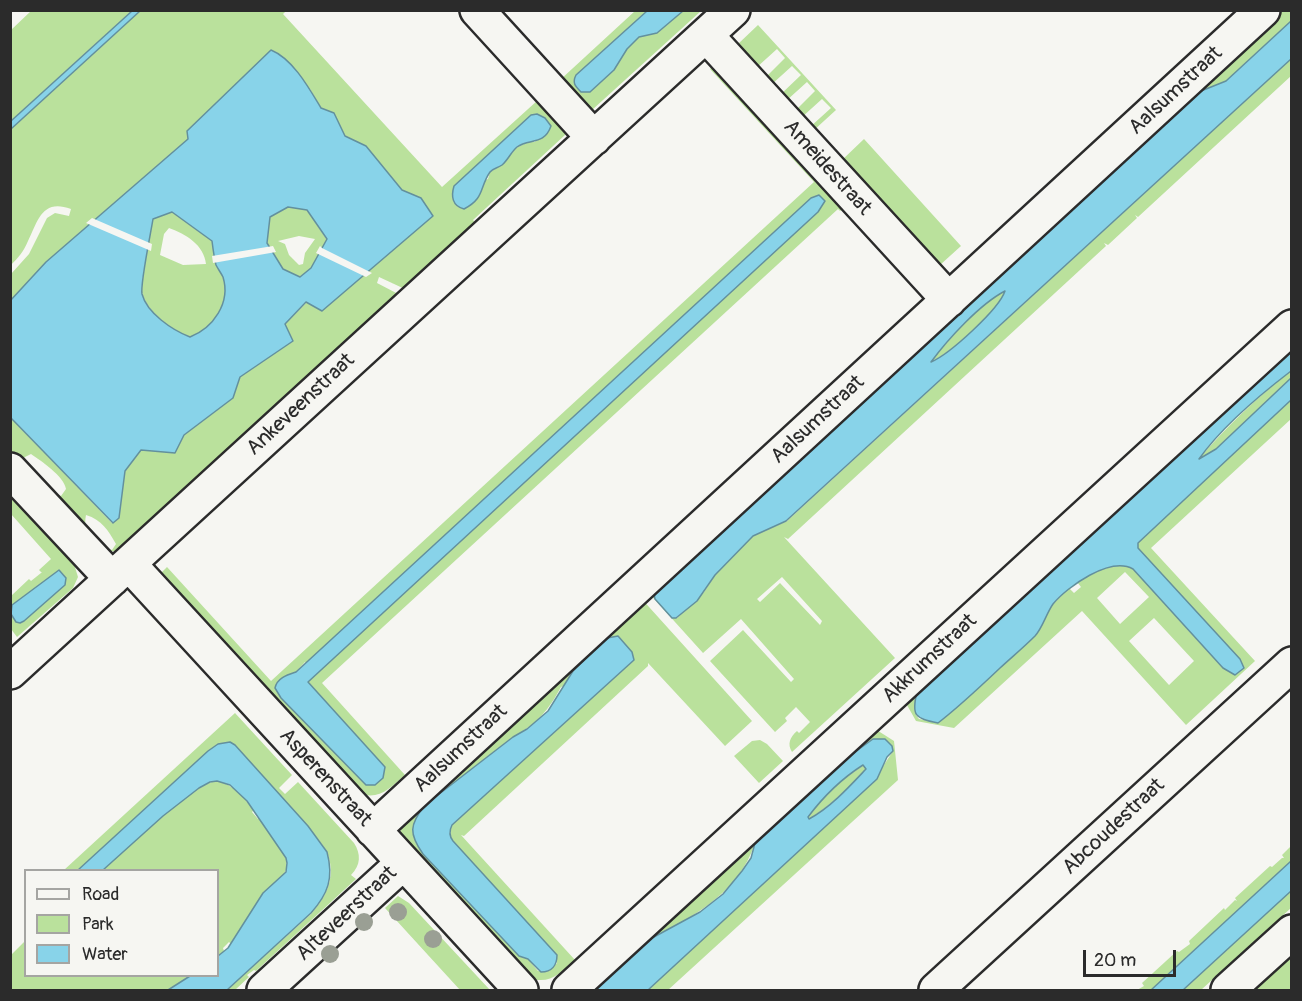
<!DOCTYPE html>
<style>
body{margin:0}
#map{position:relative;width:1302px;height:1001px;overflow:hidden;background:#f6f6f2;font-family:Pangolin,sans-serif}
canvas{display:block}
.frame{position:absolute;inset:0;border:12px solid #2b2b2b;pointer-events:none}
.legend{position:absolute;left:24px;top:869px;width:195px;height:108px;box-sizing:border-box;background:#f6f6f2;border:2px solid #a5a5a2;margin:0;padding:8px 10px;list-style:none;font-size:18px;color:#2b2b2b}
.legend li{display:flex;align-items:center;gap:12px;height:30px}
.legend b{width:30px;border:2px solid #a5a5a2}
.scale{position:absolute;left:1083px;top:950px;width:93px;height:27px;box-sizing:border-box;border:3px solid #2b2b2b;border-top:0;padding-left:8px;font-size:18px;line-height:21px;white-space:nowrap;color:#2b2b2b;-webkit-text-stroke:4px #f6f6f2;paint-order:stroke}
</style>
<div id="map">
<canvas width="1302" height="1001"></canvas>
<div class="frame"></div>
<ul class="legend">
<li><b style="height:8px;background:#f6f6f2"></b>Road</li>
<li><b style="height:16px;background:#bae19c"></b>Park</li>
<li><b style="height:16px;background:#88d3e9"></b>Water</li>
</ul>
<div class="scale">20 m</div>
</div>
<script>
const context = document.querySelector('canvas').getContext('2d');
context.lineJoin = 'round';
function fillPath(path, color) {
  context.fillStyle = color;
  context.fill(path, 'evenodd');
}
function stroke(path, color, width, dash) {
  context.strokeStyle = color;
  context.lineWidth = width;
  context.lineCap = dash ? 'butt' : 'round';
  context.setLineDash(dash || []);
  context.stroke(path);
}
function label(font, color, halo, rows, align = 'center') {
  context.font = font + ' Pangolin,sans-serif';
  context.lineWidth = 4.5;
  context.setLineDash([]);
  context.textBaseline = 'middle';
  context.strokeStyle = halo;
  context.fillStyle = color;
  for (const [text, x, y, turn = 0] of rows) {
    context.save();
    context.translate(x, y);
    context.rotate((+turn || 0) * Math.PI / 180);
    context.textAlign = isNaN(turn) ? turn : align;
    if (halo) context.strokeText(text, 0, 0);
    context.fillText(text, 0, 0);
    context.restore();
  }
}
fillPath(new Path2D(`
 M31,11H132L11,121V30Z
 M140,11H286L283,14L442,187L538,100L565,128V135L473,220L478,226L407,290L379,277L377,283L402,296L120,551C109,553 102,548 92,542L11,453V418L112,523L119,518L125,471L141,450L175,453L184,435L233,398L240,377L293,341L285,324L307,302L322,311L421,198L402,190L366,146L345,136L334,113L321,108L310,89L188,139L46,262L11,301V274L29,254L47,218L55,213L69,216L71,209C42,198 38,221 28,241C24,251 18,258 11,265V129ZM545,118L535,142H528L516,148L503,164L490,172L488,179L452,193ZM31,454C41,461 64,476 66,489L61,496C45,488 31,475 23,458ZM86,515C102,520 108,530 116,544L112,550C95,545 82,534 86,515Z
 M635,11H647L576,75L590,92L614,70L627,49L639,37L657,33L683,11H701L592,110L585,109L560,80Z
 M1280,11H1291V21L1226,81L1201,91L654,594L655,599L672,618H677L704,592L715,575L753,536L787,521L1291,59V76L1138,217L1135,215L1137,218L1108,245L1104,243L1106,246L788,539L784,537L895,658L792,752C787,744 790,737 797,731L799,733L810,722L796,707L785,718L787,721L775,732L710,661L743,630L791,682L794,679L741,619L703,653L647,591ZM782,577L822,621L820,625L780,583L760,602L757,599Z
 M758,25L836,110L813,131L810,127L831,108L822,99L801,118L795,111L815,91L807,82L786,101L780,95L801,75L792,66L771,85L765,78L785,58L777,49L756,68L740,49L738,44Z
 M716,63L846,206L840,211L838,209L322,683L405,775C390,788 379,801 358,793L160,574L167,567L271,681L814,182L710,69ZM305,662L313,677L308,682L385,767L281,679L296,672Z
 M864,139L961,246L940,265L936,263L841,161Z
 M288,207L307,210L327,240L311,268L300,277L283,269L267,243L270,217ZM299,236L315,239L305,253L303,264L299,265L289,255L285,244L278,241Z
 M172,212L212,241C214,249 214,257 216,265C218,269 221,273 223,277C231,303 213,329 190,337C173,331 147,312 142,293C140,283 151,232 153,218ZM169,228C186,234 204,245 206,264L183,265L160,255L164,234Z
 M1007,290C992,316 955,350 929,363C952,338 976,305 1007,290Z
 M1291,341L1012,607L1001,615L916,715L919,719L938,722L956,708L1037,634L1052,605L1069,588L1074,593L1081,587L1077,582C1091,574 1117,559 1133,569L1223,668L1235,675L1243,668L1138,548V543L1291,400V419L1151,548L1255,661L1186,725L1082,611L954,728L916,721L903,698ZM1125,572L1149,597L1120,624L1097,598ZM1154,618L1194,661L1169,685L1129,641Z
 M1291,371V378L1216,449L1197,461C1225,428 1257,397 1291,371Z
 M11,495L74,564L78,577L73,588L17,637L11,629V614L16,622L64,575L59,570L11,607V596L29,579L31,581L41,573H42L39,570L51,559L11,514Z
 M640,597L752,721L725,746L648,663V666L464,836L461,835L575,960C560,974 548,986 527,977L401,837L400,824ZM634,660L452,825C450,831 449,836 453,841L557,963L549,971H538L528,959L519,956L423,854L417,818L425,805L513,737C537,724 548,711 561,687Z
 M235,713L292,775L279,788L285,794L298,782L354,843C361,854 361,865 351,875L356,879L256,971L254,970L247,975L249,977L235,990H227L311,914C326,897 336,878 328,855C319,829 242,766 218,744L78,870H64Z
 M872,727L894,741L898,780L668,990H648L877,779L880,771L893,751L892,746L885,739L755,843C738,896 687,920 641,944Z
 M760,740L767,744L783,761L759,783L734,756L752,741Z
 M864,765L867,768C849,788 831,805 809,819L808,817C823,797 841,779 864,765Z
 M217,781C233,784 244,798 254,810L252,812L258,819L259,818L286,858L287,868L283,876L261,896L231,944L229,942L223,948L224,951L218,956V870H103C125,851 192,783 217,781Z
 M1291,846V861L1151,990H1137L1144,986L1142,983L1177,951L1179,952L1190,944L1189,941L1224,908L1225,910L1235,900L1237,901L1235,898L1270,866L1272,867L1282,858H1284L1282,855Z
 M1291,891V908L1201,990H1183Z
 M398,896L409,903L490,990H460L385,908Z
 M25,941L26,976H190L168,990H11V955Z
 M1291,953V990H1251Z`), '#bae19c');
const water = new Path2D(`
 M132,11H140L11,129V121Z
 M647,11H683L657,33L639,37L627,49L614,70L590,92H581C575,86 572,83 576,75Z
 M1291,21V59L786,521L753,536L715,575L697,601L676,618H672L655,599L654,594L1201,91L1226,81ZM1005,291C999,309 950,354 931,362C948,339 980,304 1005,291Z
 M271,50C293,59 309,88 321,108L334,113L345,136L366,146L402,190L421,198L433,216L322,311L306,302L285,324L293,341L240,377L233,398L184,435L175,453L141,450L125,471L119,518L113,523L11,418L10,301L46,262L188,139L187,131ZM288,207L307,210L327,239L311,268L300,277L283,269L267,243L270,217ZM172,212L212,241C213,249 214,257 216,265C218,269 221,273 223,277C231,303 213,328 190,337C172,330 147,313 142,294C140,284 151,232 153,219Z
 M537,114L545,118L551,126C544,146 529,138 517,147C511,152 508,160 502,165C498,168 493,168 490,172C479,188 485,198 464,209C452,206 451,196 454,186L531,115Z
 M819,195L825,201L818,212L308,682L385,767L383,778L375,785H366L281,698L275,688C277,678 287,675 296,672L811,198Z
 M1291,349V371C1261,394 1221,428 1199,459L1216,449L1291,378V400L1138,543V548L1240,659L1244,668L1235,675L1223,668L1133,569C1110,556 1067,587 1053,604C1046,614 1043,627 1035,636C1024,647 1012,657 1000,668C980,687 960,706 938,723C915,718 911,716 917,692Z
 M59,570L66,578L65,585L24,621L20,623L16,622L11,614L12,605Z
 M618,636L632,652L634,660L452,825C449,831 449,836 453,841L557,955C557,965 552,972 541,972L528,959L519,956L423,854C409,834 409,825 425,805L513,737L527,729L548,711L573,671L607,638Z
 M873,739H885L892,746L893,751L887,757L877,779L648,990H591L641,944L700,912L723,894L742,871L751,858L755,843L763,833L844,760ZM863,765L866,769C849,787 831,807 809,819L808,817C823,797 841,779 863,765Z
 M230,742L235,745L308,826L327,852C334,878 328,894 311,913L227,990H168L190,976H218V956L228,948L263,893L286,872L287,863L286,858L247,801L230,785L217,781L210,782L199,788L163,816L103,870H78L208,751L218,744Z
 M1291,861V891L1183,990H1151Z`);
fillPath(water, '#88d3e9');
stroke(water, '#63909d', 1.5);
fillPath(new Path2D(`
 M92,218L152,244L151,251L86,223Z
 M273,246L276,252L213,263L212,256Z
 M320,246L322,248L372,273L366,277L316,253Z`), '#f6f6f2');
const minor = new Path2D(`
 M477,10L594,138
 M706,35L949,300
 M10,470L112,579
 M129,564L521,990
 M10,672L733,10
 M373,830L1263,10
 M264,990L403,863
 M569,990L1292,327
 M936,990L1292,664
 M1228,990L1292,932`);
stroke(minor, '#2b2b2b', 38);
stroke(minor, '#f6f6f2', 33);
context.fillStyle = '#9a9f94';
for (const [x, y] of [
 [398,912],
 [364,922],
 [433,939],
 [330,954]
]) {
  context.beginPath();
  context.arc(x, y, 9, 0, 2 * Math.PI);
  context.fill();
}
label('21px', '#2b2b2b', '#f6f6f2', [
 ["Aalsumstraat",1176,91,-43],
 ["Ameidestraat",827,168,48],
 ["Ankeveenstraat",301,405,-43],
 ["Aalsumstraat",818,420,-43],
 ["Akkrumstraat",930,659,-43],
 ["Aalsumstraat",461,749,-43],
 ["Asperenstraat",325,778,47],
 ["Abcoudestraat",1114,827,-43],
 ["Alteveerstraat",347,914,-43]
]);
</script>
